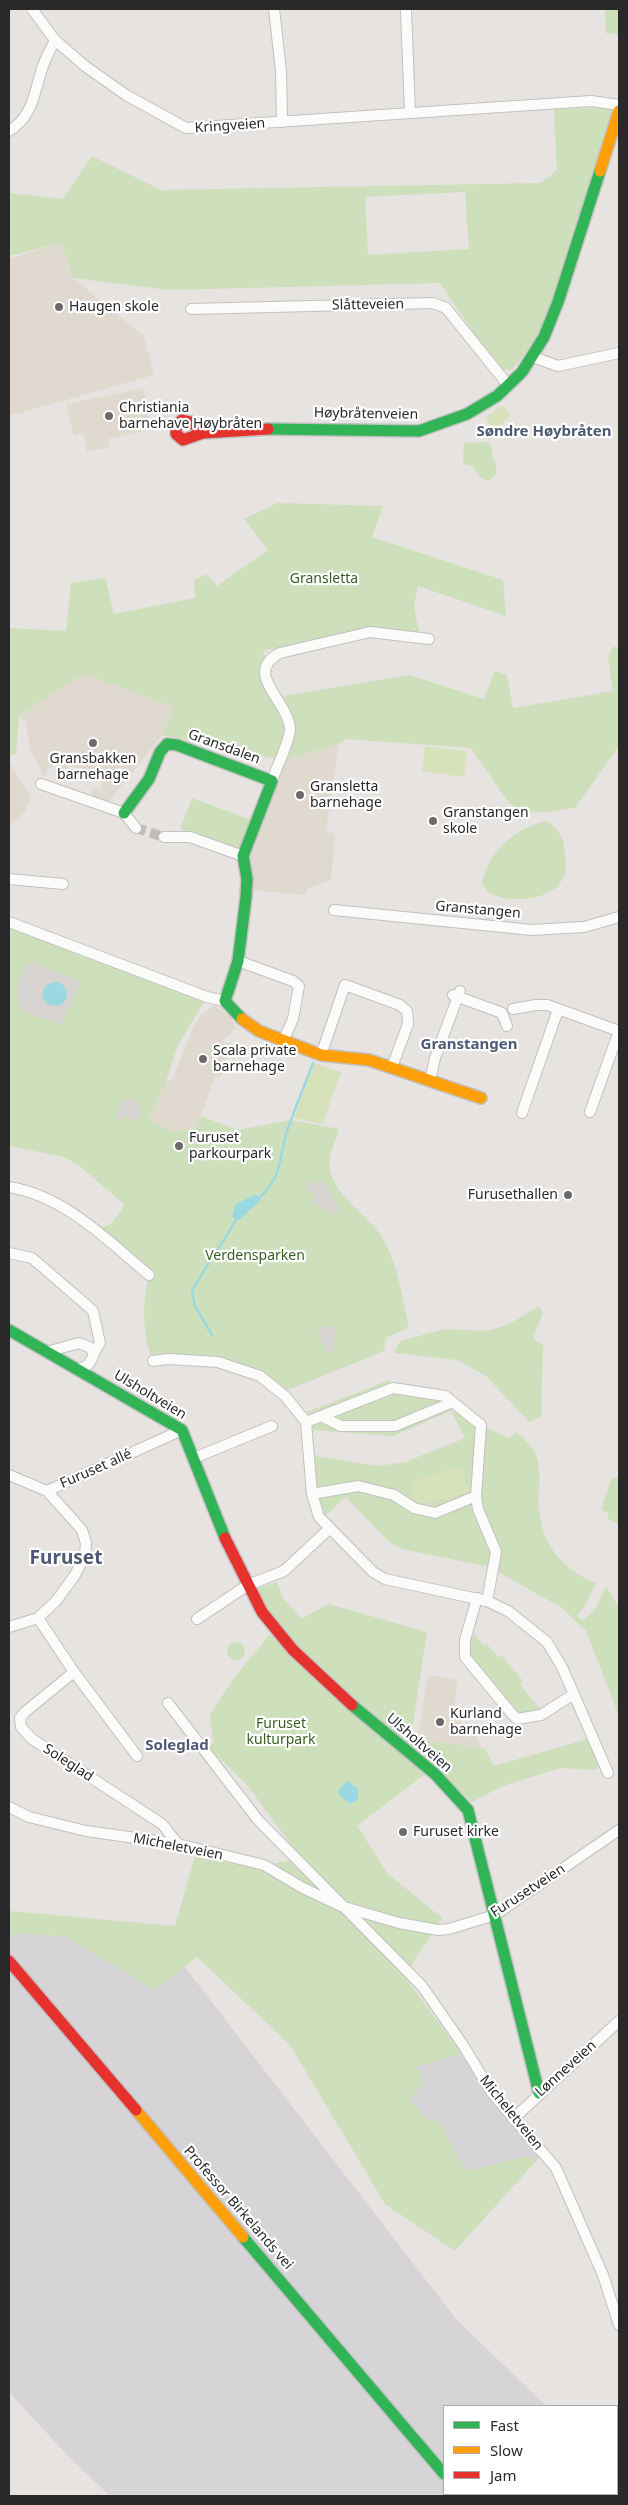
<!DOCTYPE html>
<meta charset="utf-8">
<style>
body{margin:0}
#map{position:relative;width:628px;height:2505px;overflow:hidden;background:#e6e3e0;font-family:"Noto Sans",sans-serif}
canvas{display:block}
.frame{position:absolute;inset:0;border:10px solid #292929;pointer-events:none}
.legend{position:absolute;left:443px;top:2405px;width:175px;height:90px;box-sizing:border-box;background:#fff;border:1px solid #a9a9a9;margin:0;padding:6px 9px;list-style:none;font-size:15px;color:#292929}
.legend li{display:flex;align-items:center;gap:10px;height:25px}
.legend b{width:25px;border:1px solid #a9a9a9}
</style>
<div id="map">
<canvas width="628" height="2505"></canvas>
<div class="frame"></div>
<ul class="legend">
<li><b style="height:6px;background:#30b455"></b>Fast</li>
<li><b style="height:6px;background:#ff9f0a"></b>Slow</li>
<li><b style="height:6px;background:#e5322d"></b>Jam</li>
</ul>
</div>
<script>
const context = document.querySelector('canvas').getContext('2d');
context.lineJoin = 'round';
function fillPath(path, color) {
  context.fillStyle = color;
  context.fill(path, 'evenodd');
}
function stroke(path, color, width, dash) {
  context.strokeStyle = color;
  context.lineWidth = width;
  context.lineCap = dash ? 'butt' : 'round';
  context.setLineDash(dash || []);
  context.stroke(path);
}
function label(font, color, halo, rows, align = 'center') {
  context.font = font + ' "Noto Sans",sans-serif';
  context.lineWidth = 4.5;
  context.setLineDash([]);
  context.textBaseline = 'middle';
  context.strokeStyle = halo;
  context.fillStyle = color;
  for (const [text, x, y, turn = 0] of rows) {
    context.save();
    context.translate(x, y);
    context.rotate((+turn || 0) * Math.PI / 180);
    context.textAlign = isNaN(turn) ? turn : align;
    if (halo) context.strokeText(text, 0, 0);
    context.fillText(text, 0, 0);
    context.restore();
  }
}
fillPath(new Path2D(`
 M26,1933L66,1937L155,1990L184,1966L456,2319L546,2406H444V2494H617V2475L619,2477V2496H110L69,2457L9,2392V1935Z
 M462,2054L494,2104L539,2158L537,2160L526,2156L466,2172L437,2118L429,2123L410,2098L425,2083L416,2067Z`), '#d6d4d7');
fillPath(new Path2D(`
 M61,243L73,278L144,336L154,375L9,416V259Z
 M143,388L151,429L108,439L110,447L87,452L83,433L74,435L66,404Z
 M83,674L175,707L163,735L108,802L89,797L94,788L100,790L104,778L69,765L67,770L54,766L48,769L45,778L30,750L26,722L19,716Z
 M339,744L326,830L335,835L331,880L307,889L306,895L251,890L248,854L283,760Z
 M9,762L27,790L30,800L25,812L9,827Z
 M214,1005L231,1017L236,1028L222,1041L232,1044L220,1078L215,1077L196,1128L171,1131L148,1118L166,1082L172,1080L194,1025L201,1015Z
 M428,1675L457,1680L454,1713L470,1733L476,1736L491,1770L439,1757L415,1737V1735L418,1734Z`), '#e0d9cf');
fillPath(new Path2D(`
 M605,9H619V35L606,33Z
 M610,108L612,112C598,154 585,195 572,236C557,281 546,337 511,370H499L440,283L169,290L73,278L61,243L9,256V193L63,199L92,156L161,190L541,183L557,170L554,109ZM465,192L469,249L368,255L365,197Z
 M487,442L491,445C491,457 498,464 496,474L489,481L481,478L472,466L463,464L464,443Z
 M277,503L383,506L372,537L503,580L506,616L418,586L414,607L419,633L263,650L277,697L409,675L484,699L495,671L507,675L513,708L613,691L608,656L614,646L619,650V746L575,808C550,810 530,819 509,803L471,748L345,739L339,744L283,760L163,735L174,707L83,674L19,716L16,754L9,756V628L66,631L71,583L105,578L114,614L195,598L194,580L206,574L217,586L268,550L244,519Z
 M192,798L251,820L241,848L234,849L182,830L181,826Z
 M546,821C560,829 564,839 565,855C565,860 566,866 565,871C560,902 510,904 489,893L482,884C487,853 516,827 546,821Z
 M9,922L207,997L177,1047L166,1082L149,1119L171,1131L196,1128L201,1116L237,1130L291,1120L339,1129C335,1141 327,1158 330,1170C335,1197 370,1216 383,1239C399,1267 402,1297 409,1327L386,1338L384,1351L288,1390L263,1372L218,1358L153,1361C142,1334 142,1304 149,1275L94,1230L111,1224L125,1205L77,1164L63,1157L9,1146Z
 M538,1306L543,1312L533,1339L543,1345L541,1417L529,1422L486,1376L457,1360L394,1353L400,1341L445,1329L487,1331L510,1324Z
 M387,1381L447,1391L451,1411L509,1438L517,1432C522,1437 529,1443 533,1449C542,1464 539,1481 539,1498C537,1539 559,1568 596,1583L585,1606L577,1615L582,1621L595,1610L606,1586L619,1607V1716L586,1631L562,1608L490,1567L402,1549L389,1542L346,1497L325,1516L317,1491L315,1456L378,1466L405,1462L465,1438L451,1411L393,1436L313,1430L307,1412Z
 M619,1477V1524L607,1519L609,1513L601,1510L611,1479Z
 M277,1582L283,1598L301,1619L329,1604L427,1632L411,1738L485,1749L494,1766L591,1738L600,1763L595,1770L560,1768L503,1786L472,1802L296,1647L266,1609L256,1589Z
 M270,1634L290,1656L425,1774L357,1826L388,1874L442,1918L404,1976L462,2054L416,2067L425,2083L410,2098L429,2122L437,2118L466,2171L526,2156L537,2160L455,2251L385,2204L290,2045L197,1957L155,1990L66,1937L26,1933L9,1935V1911L175,1926L195,1856L254,1868L301,1858L247,1785L208,1747L213,1743L210,1714L232,1681Z
 M474,1634L484,1646L486,1643L498,1657L501,1655L523,1681L520,1685L541,1710L523,1714L514,1711L469,1657L468,1649Z
 M227 1651a9 9 0 1 1 18 0a9 9 0 1 1-18 0Z`), '#cedfbc');
fillPath(new Path2D(`
 M502,405L511,415L495,430L485,418Z
 M425,746L467,751L464,777L422,771Z
 M314,1063L341,1072L323,1124L294,1118Z
 M461,1466L469,1493L416,1505L410,1482Z`), '#d8e2ba');
fillPath(new Path2D(`
 M30,962L81,981L62,1024L38,1017L22,1010V1007L18,1005L19,1000L16,998L19,991L16,989L25,966L28,967Z
 M127,1099L138,1100L140,1108H142L138,1119L131,1120L126,1116L117,1121L119,1104Z
 M308,1182H328L327,1191L331,1193L340,1211L330,1214L313,1203L315,1192L307,1190Z
 M322,1327H336L333,1352L329,1353L317,1335Z`), '#d7d3d0');
fillPath(new Path2D(`
 M43 994a12 12 0 1 1 24 0a12 12 0 1 1-24 0Z
 M256,1194L261,1200L239,1220L232,1217L236,1204Z
 M347,1781L358,1789V1800L350,1804L340,1796L338,1790Z`), '#9ad9e1');
stroke(new Path2D(`
 M260,1197C283,1177 279,1155 288,1128C296,1106 305,1084 313,1063
 M212,1335L195,1306L192,1292C205,1266 222,1245 236,1220`), '#9ad9e1', 2.5);
stroke(new Path2D(`
 M136,828L164,837`), '#c0bebb', 10, [10, 5]);
const street = new Path2D(`
 M32,9L55,40L85,66L126,95L186,128L591,101L619,105
 M274,9L281,71L282,122
 M406,11L410,113
 M9,131C34,116 34,91 43,66C46,57 51,49 55,40
 M191,309L433,303L446,308L508,385
 M533,357L558,366L619,353
 M272,781C276,768 290,741 290,729C288,700 242,673 280,653L370,632L429,639
 M41,784L124,813L136,828
 M164,837H190L243,856
 M9,879L63,884
 M334,910L532,930L584,927L619,917
 M9,922L207,997L225,1001
 M238,961L293,981L299,986L293,1019L283,1041
 M453,995L502,1013L507,1026
 M513,1009L536,1005H547L619,1031
 M321,1055L345,985L400,1005L407,1011L408,1024L392,1067
 M430,1081L435,1058L460,991
 M590,1112L619,1031
 M522,1113L558,1010
 M9,1187C65,1196 107,1240 149,1275
 M9,1253L32,1258L83,1302L93,1311L100,1343L94,1353
 M46,1352L79,1343L89,1347L94,1353C91,1363 87,1368 77,1369
 M153,1361L168,1359L218,1362L260,1376L285,1396L306,1422L312,1494L319,1517L373,1572L385,1579L487,1601L508,1611L547,1642L562,1667L608,1773
 M321,1416L341,1426H395L453,1402
 M306,1422L393,1388L445,1396L481,1425L476,1496L478,1509L496,1552L487,1601
 M194,1458L272,1426
 M9,1475L47,1491L182,1430
 M312,1494L358,1486L394,1495L414,1508L435,1513L476,1496
 M477,1598L465,1640V1657L512,1714L517,1719L541,1715L574,1694
 M38,1618L74,1672L137,1756
 M197,1619L248,1585L284,1571L330,1528
 M9,1627L38,1618L56,1601L75,1575L85,1555L86,1543L82,1530L47,1491
 M74,1672L25,1712L20,1718L21,1727L32,1739L162,1824L178,1844
 M168,1703L258,1820L422,1986L463,2045L492,2093L556,2168L603,2275L619,2325
 M9,1807L29,1817L86,1831L178,1844L264,1865L303,1888L341,1906L399,1923L438,1930L449,1929L495,1915L619,1830
 M513,2119L619,2021
 M617,2426L619,2417
 M617,2447L619,2448
 M572,2496L574,2494`);
const fast = new Path2D(`
 M268,429L419,431L467,414L497,396L522,372L544,337L558,302L600,171
 M124,813L149,779L160,752L167,744L177,745L272,781L243,856L247,879L246,897L238,961L225,1001L242,1019
 M9,1330L182,1430L225,1538
 M352,1705L435,1774L468,1810L539,2093
 M243,2237L444,2474`);
const slow = new Path2D(`
 M600,171L619,111
 M242,1019L259,1031L321,1055L369,1060L481,1098
 M136,2110L243,2237
 M462,2494L464,2496`);
const jam = new Path2D(`
 M203,433L191,422L182,420L176,425V434L183,440L203,433L268,429
 M225,1538L262,1612L293,1650L352,1705
 M9,1961L136,2110`);
stroke(street, '#c1c1c1', 12);
stroke(fast, '#c1c1c1', 14);
stroke(slow, '#c1c1c1', 14);
stroke(jam, '#c1c1c1', 14);
stroke(street, '#fbfbfa', 10);
stroke(fast, '#30b455', 11);
stroke(slow, '#ff9f0a', 11);
stroke(jam, '#e5322d', 11);
for (const [x, y, r, color] of [
 [59,307,5,"#6b6a69"],
 [109,416,5,"#6b6a69"],
 [93,743,5,"#6b6a69"],
 [300,795,5,"#6b6a69"],
 [433,821,5,"#6b6a69"],
 [203,1059,5,"#6b6a69"],
 [179,1146,5,"#6b6a69"],
 [568,1195,5,"#6b6a69"],
 [440,1722,5,"#6b6a69"],
 [403,1832,5,"#6b6a69"]
]) {
  const dot = new Path2D();
  dot.arc(x, y, r, 0, 2 * Math.PI);
  context.fillStyle = color;
  context.fill(dot);
  stroke(dot, '#fff', 2);
}
label('14px', '#292929', '#fff', [
 ["Kringveien",230,126,-4],
 ["Slåtteveien",368,305,-1],
 ["Høybråtenveien",366,414,1],
 ["Gransdalen",224,747,20],
 ["Granstangen",478,910,5],
 ["Ulsholtveien",150,1395,31],
 ["Furuset allé",96,1469,-24],
 ["Ulsholtveien",419,1743,41],
 ["Soleglad",68,1763,33],
 ["Micheletveien",178,1847,11],
 ["Furusetveien",528,1891,-33],
 ["Lønneveien",566,2069,-42],
 ["Micheletveien",511,2113,51],
 ["Professor Birkelands vei",238,2208,49]
]);
label('14px', '#292929', '#fff', [
 ["Haugen skole",69,307],
 ["Christiania",119,408],
 ["barnehave Høybråten",119,424],
 ["Gransbakken",93,759,"center"],
 ["barnehage",93,775,"center"],
 ["Gransletta",310,787],
 ["barnehage",310,803],
 ["Granstangen",443,813],
 ["skole",443,829],
 ["Scala private",213,1051],
 ["barnehage",213,1067],
 ["Furuset",189,1138],
 ["parkourpark",189,1154],
 ["Furusethallen",558,1195,"right"],
 ["Kurland",450,1714],
 ["barnehage",450,1730],
 ["Furuset kirke",413,1832]
], 'left');
label('14px', '#365f21', '#fff', [
 ["Gransletta",324,579],
 ["Verdensparken",255,1256],
 ["Furuset",281,1724],
 ["kulturpark",281,1740]
]);
label('bold 15px', '#4e5a75', '#fff', [
 ["Søndre Høybråten",544,432],
 ["Granstangen",469,1045],
 ["Soleglad",177,1746]
]);
label('bold 19px', '#4e5a75', '#fff', [
 ["Furuset",66,1559]
]);
</script>
